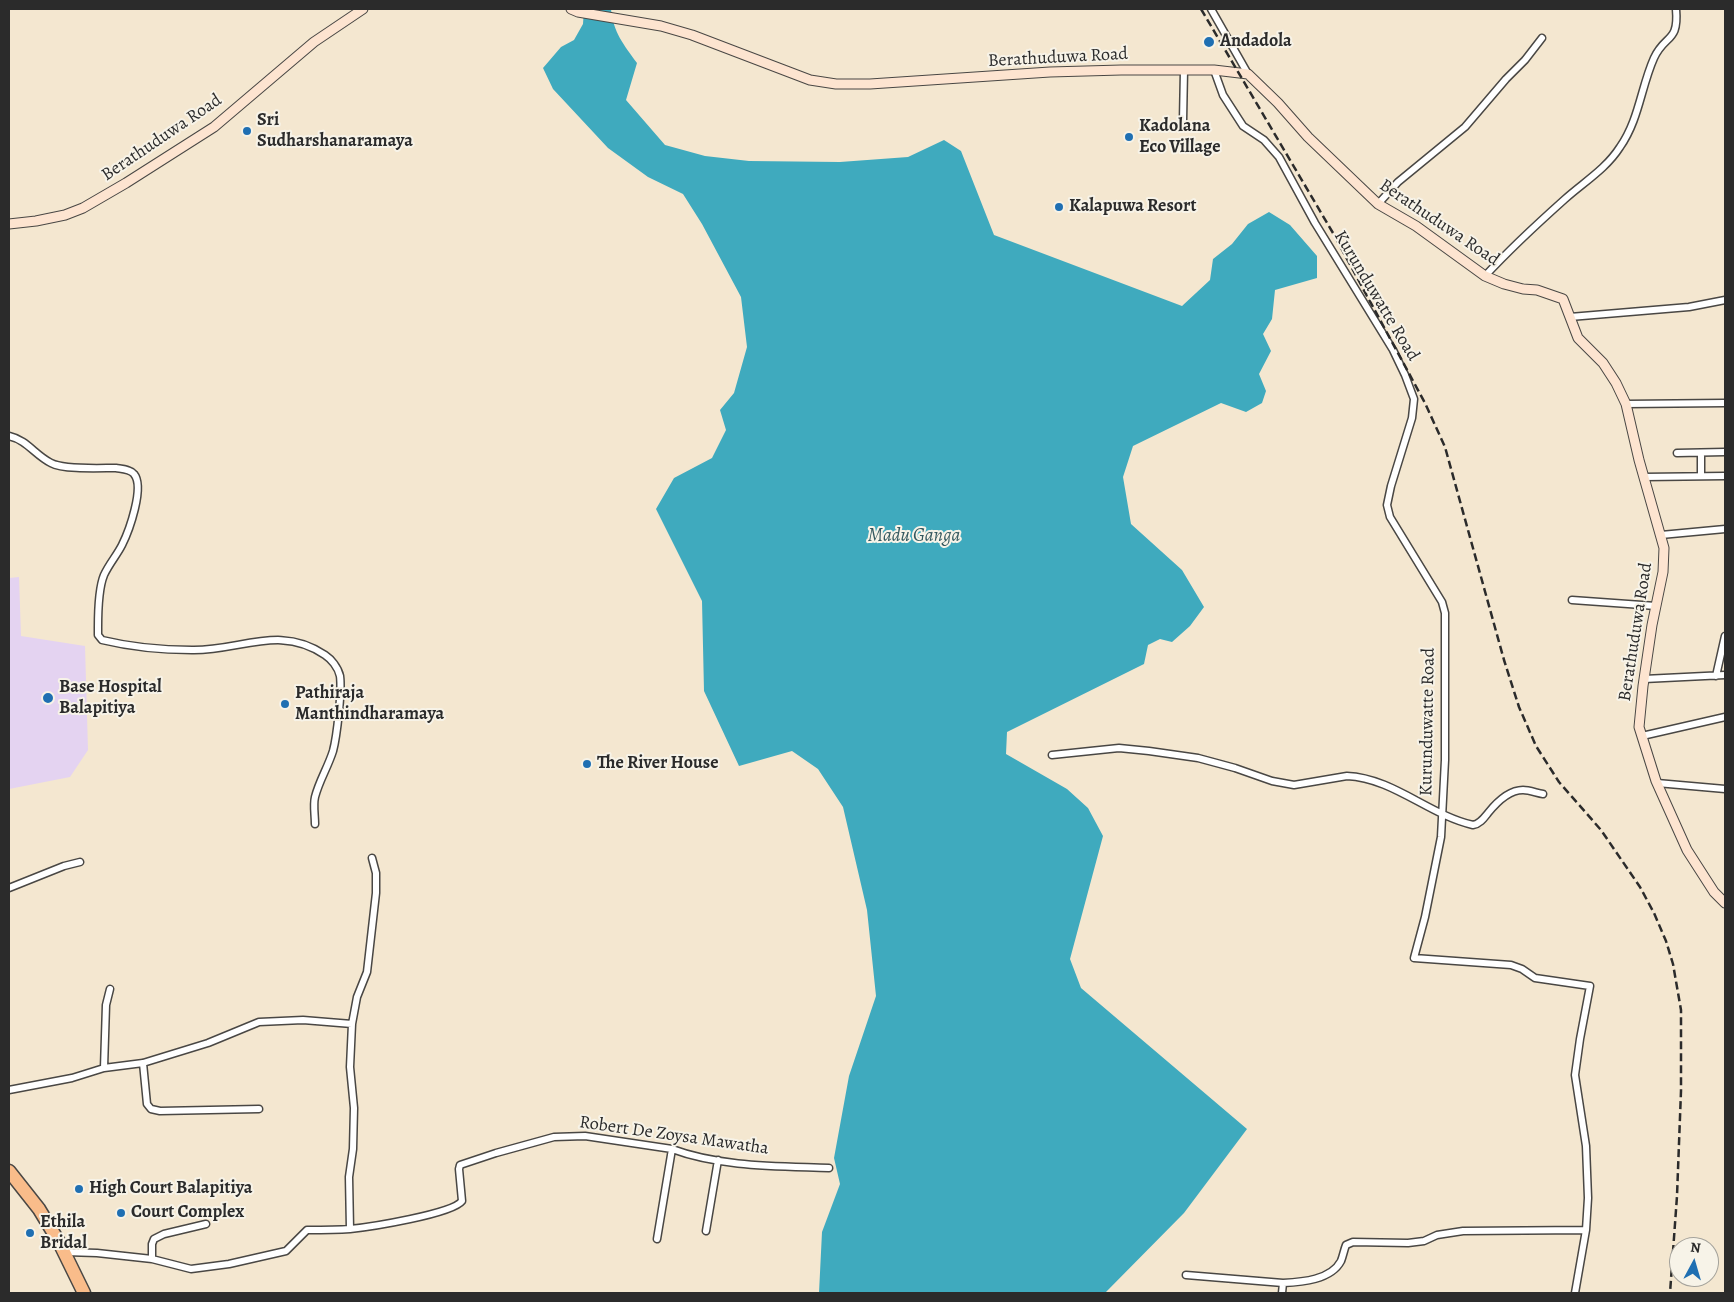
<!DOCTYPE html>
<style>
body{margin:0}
#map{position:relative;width:1734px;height:1302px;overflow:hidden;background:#f4e7d0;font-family:Alegreya,serif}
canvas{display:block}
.frame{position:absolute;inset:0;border:10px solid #2b2b2b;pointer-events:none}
.north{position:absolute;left:1669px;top:1237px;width:50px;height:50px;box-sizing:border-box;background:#f7f3e8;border:1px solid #a5a39c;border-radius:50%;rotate:6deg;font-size:14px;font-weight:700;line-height:20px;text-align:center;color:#2b2b2b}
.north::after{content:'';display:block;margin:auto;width:18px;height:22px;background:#1f6fb2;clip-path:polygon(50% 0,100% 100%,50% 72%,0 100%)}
</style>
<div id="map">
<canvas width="1734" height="1302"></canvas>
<div class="frame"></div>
<div class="north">N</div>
</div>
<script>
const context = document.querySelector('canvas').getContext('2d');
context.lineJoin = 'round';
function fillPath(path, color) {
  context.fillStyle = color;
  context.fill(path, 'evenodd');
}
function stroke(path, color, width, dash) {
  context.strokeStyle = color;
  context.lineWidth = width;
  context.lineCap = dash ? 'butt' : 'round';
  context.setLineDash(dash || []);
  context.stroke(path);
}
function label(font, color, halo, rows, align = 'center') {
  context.font = font + ' Alegreya,serif';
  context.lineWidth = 4;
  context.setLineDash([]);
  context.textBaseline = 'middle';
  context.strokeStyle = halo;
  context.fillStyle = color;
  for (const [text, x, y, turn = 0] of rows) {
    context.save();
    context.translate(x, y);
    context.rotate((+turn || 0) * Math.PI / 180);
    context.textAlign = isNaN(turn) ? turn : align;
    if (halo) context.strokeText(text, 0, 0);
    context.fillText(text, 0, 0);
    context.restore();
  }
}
fillPath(new Path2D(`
 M19,577L21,636L85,646L88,750L70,777L9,789V578Z`), '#e4d3f1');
fillPath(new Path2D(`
 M584,9H611C613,32 624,45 637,63L626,100L665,145L705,156L749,161L840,162L908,157L944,140L961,151L994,235L1182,306L1210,280L1213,259L1232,244L1248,224L1269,212L1290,225L1317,256V278L1275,290L1272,319L1263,334L1271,351L1259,374L1266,391L1262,403L1246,412L1221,403L1133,446L1123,477L1131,524L1182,570L1204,607L1190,626L1172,642L1160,639L1148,645L1144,664L1007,732L1006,754L1067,789L1088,808L1103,836L1070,959L1081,988L1247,1129L1184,1213L1105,1293H819L822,1232L840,1184L834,1158L849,1076L876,996L867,910L843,807L818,769L792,751L739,766L704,691L702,601L656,509L674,478L712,458L726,430L720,410L734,393L747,347L741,297L702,224L683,194L648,177L608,148L553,89L543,68L561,47L574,40L583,24Z`), '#3faabe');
const street = new Path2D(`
 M1211,9L1248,74
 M1214,70L1223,95L1243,126L1264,140L1279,157L1315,223L1393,350L1405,375L1414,399L1412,418L1391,486L1387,505L1390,517L1442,602L1445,613V760L1441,837L1425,917L1414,958L1511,965L1522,969L1535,978L1590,986L1580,1039L1575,1075L1586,1146L1588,1198L1586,1230L1575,1293
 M1183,121L1184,70
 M1378,204L1398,182L1465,127L1506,79L1525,60L1542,38
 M1485,276C1510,249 1537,224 1565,199C1584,182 1606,169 1620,147C1639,120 1641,87 1654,58C1665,34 1679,43 1676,9
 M1570,317L1689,307L1725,300
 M1626,404L1725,403
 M9,436C27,440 35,455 51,463C64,470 100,468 116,468C122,469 130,469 134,474C145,487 129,531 122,545C117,555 109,564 104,575C99,587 98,615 98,628V635L102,640C131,647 162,650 192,650C240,651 280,624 325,655C331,659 338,667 340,676C342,691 337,736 333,751C328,767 319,781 315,797C313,805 315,815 315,824
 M1677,453L1725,452
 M1701,453V476
 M1644,477L1725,476
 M1661,535L1725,529
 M1572,600L1656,606
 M1716,676L1725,636
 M1644,679L1725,675
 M1642,736L1725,717
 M1052,755L1119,748L1149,751L1198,758L1235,768L1272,781L1294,785L1347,776C1393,778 1429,815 1473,825C1480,824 1484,818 1488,813C1496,803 1509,790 1523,790C1529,790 1537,793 1543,794
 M1657,783L1725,789
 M9,888L64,866L80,862
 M143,1063L147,1104L151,1109L160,1111L259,1109
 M104,1068L106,1005L110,989
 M9,1090L72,1078L104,1068L143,1063L208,1043L259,1022L303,1020L352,1024
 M350,1229L349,1177L353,1149L354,1108L350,1067L352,1024L357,997L367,972L376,893V873L372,858
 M706,1231L718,1160
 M657,1239L672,1149
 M65,1252L97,1253L152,1259L191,1269L229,1264L286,1251L307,1230C322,1230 336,1230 350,1229C370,1227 452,1214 462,1201L459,1169L460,1165L496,1153L554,1137L585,1136L672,1149C720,1167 778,1166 829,1168
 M152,1259V1244L154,1239L164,1234L206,1224
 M1186,1275L1283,1283C1302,1282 1331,1280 1341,1261C1343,1256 1344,1250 1346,1245L1353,1242L1408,1243L1424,1241L1437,1235L1463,1231L1586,1230
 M1282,1293L1283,1283`);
const secondary = new Path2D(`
 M571,9L578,12L661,26L692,35L810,80L836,84H870L1050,72L1121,70H1214L1248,74L1278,103L1308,137L1378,204L1416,226L1485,276L1504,284L1523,289L1537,290L1563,299L1578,338L1603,363L1616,383L1626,404L1639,460L1664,548L1663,572L1652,625L1643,686L1639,727L1656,781L1687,850L1714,892L1725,903
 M9,224L36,221L65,215L83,208L126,183L214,127L314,42L363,9`);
const highway = new Path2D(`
 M9,1171L39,1209L59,1242L84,1293`);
stroke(street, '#494744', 9);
stroke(secondary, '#494744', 11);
stroke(highway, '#494744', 15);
stroke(street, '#fff', 6);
stroke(secondary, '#fde4d0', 9);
stroke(highway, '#f9bc8a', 12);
stroke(new Path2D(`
 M1201,9L1333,233L1425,403L1445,447L1504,660L1519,707L1536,746L1559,782L1601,830L1640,887L1654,913L1666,941L1673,964L1681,1010V1091L1677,1196L1670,1293`), '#2b2b2b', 2.5, [8, 4]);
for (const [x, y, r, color] of [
 [1209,42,6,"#1f6fb2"],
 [247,131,5,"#1f6fb2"],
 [1129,137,5,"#1f6fb2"],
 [1059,207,5,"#1f6fb2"],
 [48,698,6,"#1f6fb2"],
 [285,704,5,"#1f6fb2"],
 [587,764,5,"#1f6fb2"],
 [79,1189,5,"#1f6fb2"],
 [121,1213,5,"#1f6fb2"],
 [30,1233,5,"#1f6fb2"]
]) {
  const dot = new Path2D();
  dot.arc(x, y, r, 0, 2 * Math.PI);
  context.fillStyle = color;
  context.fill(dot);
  stroke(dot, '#f7f3e8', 2);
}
label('bold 18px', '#2b2b2b', '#f7f3e8', [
 ["Andadola",1220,42],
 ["Sri",257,121],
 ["Sudharshanaramaya",257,142],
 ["Kadolana",1139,127],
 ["Eco Village",1139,148],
 ["Kalapuwa Resort",1069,207],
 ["Base Hospital",59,688],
 ["Balapitiya",59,709],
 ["Pathiraja",295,694],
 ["Manthindharamaya",295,715],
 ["The River House",597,764],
 ["High Court Balapitiya",89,1189],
 ["Court Complex",131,1213],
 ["Ethila",40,1223],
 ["Bridal",40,1244]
], 'left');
label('18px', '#2b2b2b', '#f7f3e8', [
 ["Berathuduwa Road",1058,58,-3],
 ["Berathuduwa Road",162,138,-34],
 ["Berathuduwa Road",1439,223,34],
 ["Kurunduwatte Road",1376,296,59],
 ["Berathuduwa Road",1636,632,-81],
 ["Kurunduwatte Road",1428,722,-89],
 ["Robert De Zoysa Mawatha",674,1136,8]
]);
label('italic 19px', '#32575e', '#f7f3e8', [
 ["Madu Ganga",914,536]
]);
</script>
